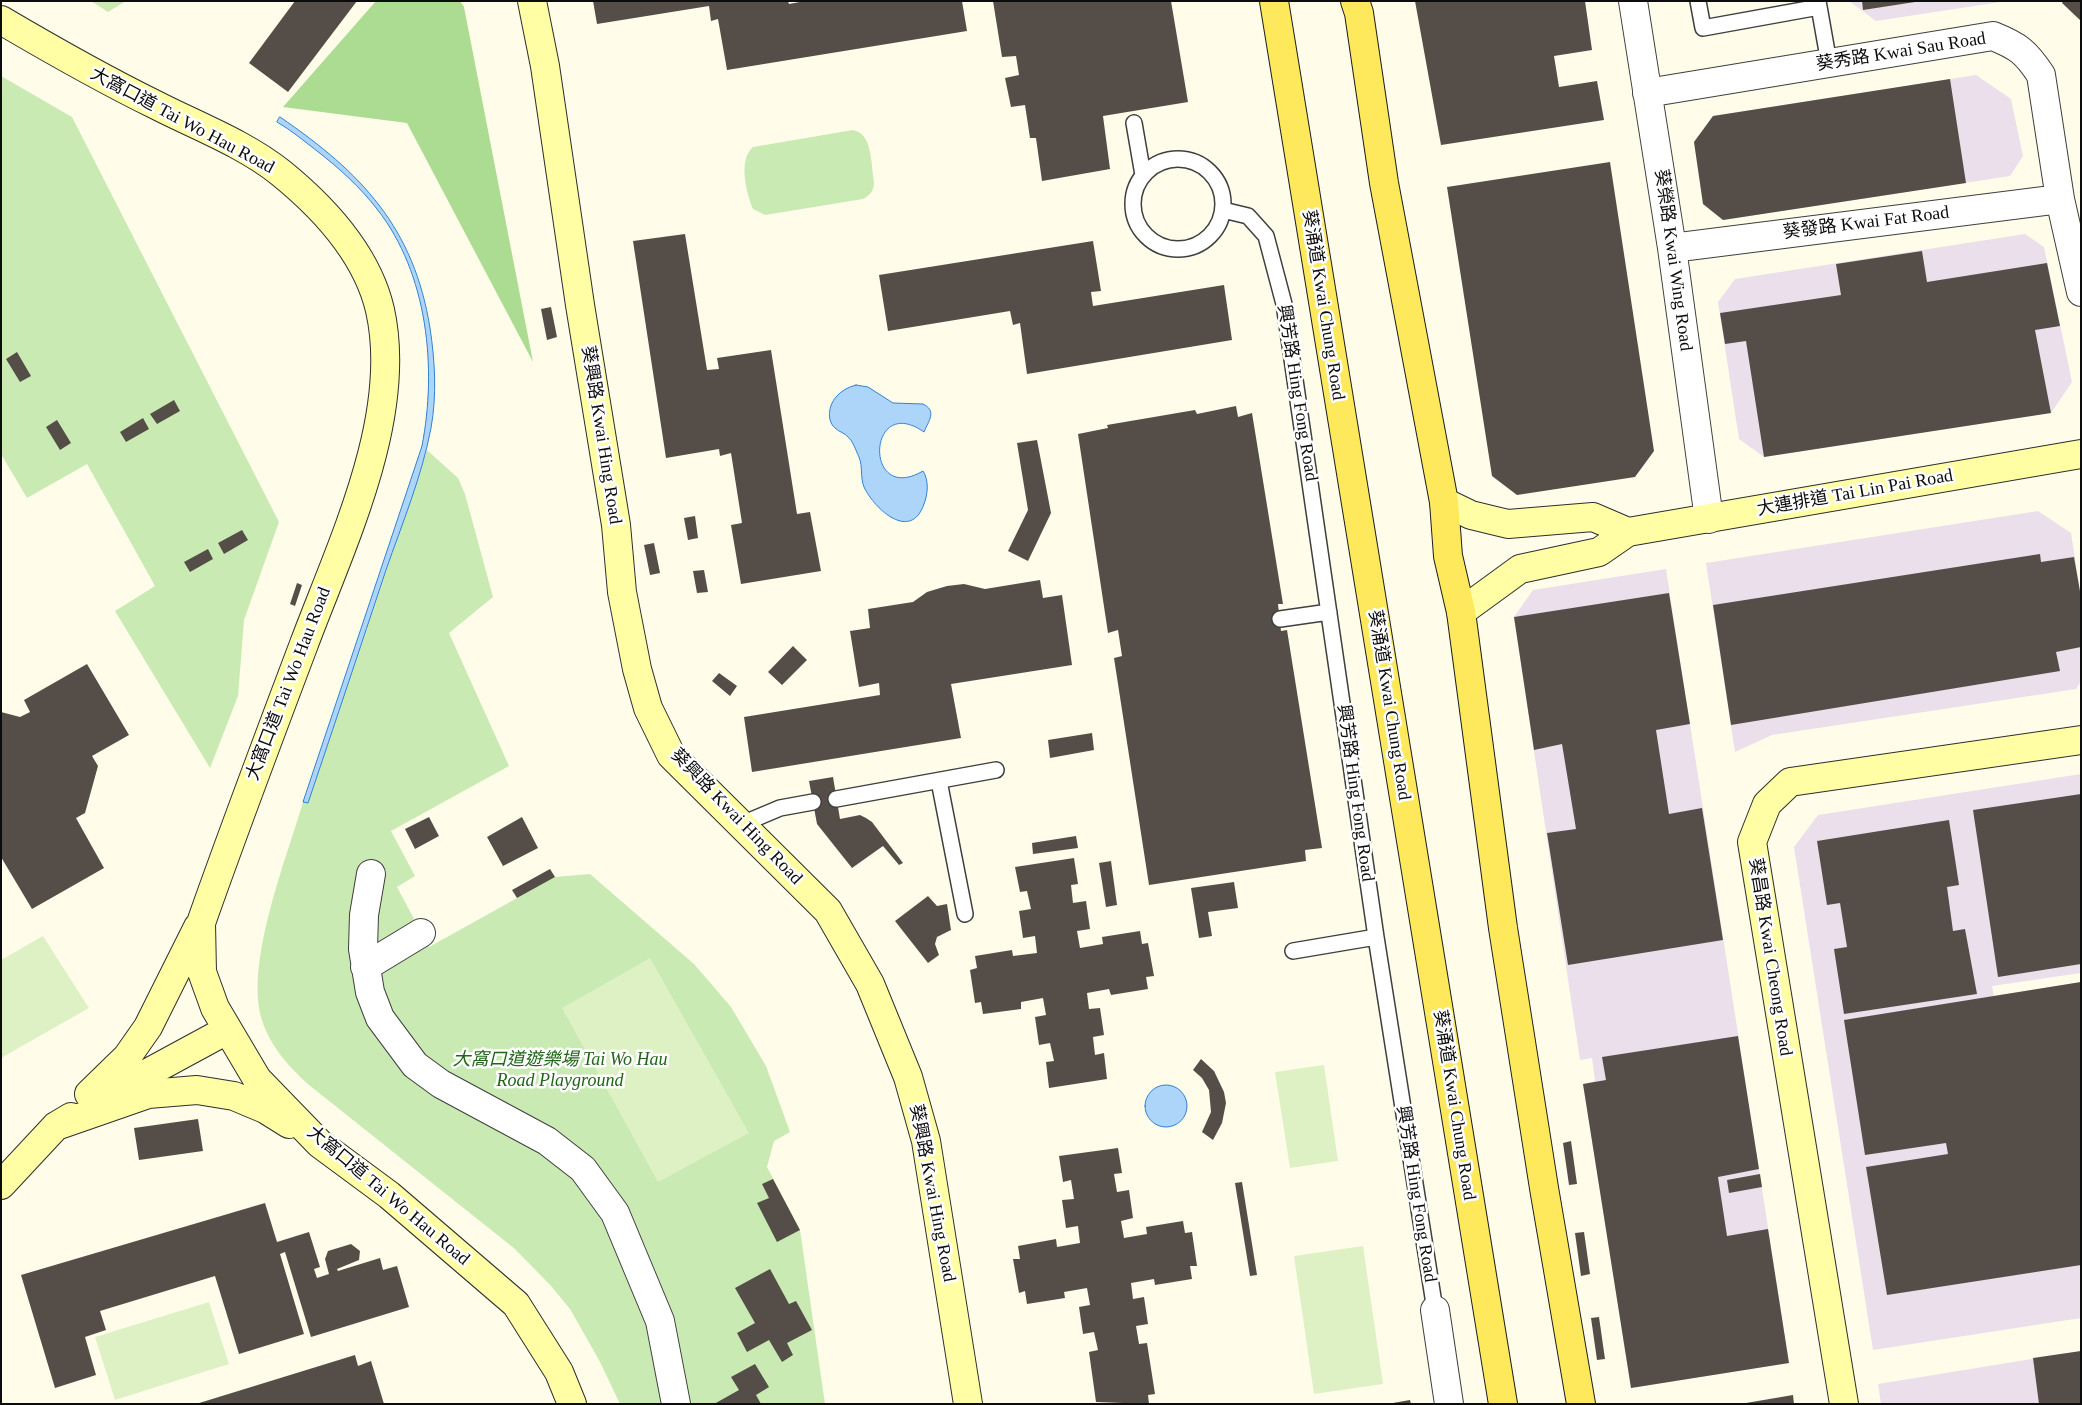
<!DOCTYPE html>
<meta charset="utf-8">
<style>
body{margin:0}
#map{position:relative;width:2082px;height:1405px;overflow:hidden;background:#fffdea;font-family:"Times New Roman",serif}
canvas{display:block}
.frame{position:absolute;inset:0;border:2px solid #0c0c0c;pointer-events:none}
</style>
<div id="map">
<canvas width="2082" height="1405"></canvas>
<div class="frame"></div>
</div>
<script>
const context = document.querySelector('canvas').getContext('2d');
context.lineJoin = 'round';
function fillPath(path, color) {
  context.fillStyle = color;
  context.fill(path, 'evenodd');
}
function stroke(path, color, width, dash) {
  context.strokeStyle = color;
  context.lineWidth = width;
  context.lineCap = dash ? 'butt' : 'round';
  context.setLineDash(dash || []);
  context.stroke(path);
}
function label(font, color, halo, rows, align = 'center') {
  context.font = font + ' "Times New Roman","Noto Sans TC",serif';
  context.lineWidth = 5;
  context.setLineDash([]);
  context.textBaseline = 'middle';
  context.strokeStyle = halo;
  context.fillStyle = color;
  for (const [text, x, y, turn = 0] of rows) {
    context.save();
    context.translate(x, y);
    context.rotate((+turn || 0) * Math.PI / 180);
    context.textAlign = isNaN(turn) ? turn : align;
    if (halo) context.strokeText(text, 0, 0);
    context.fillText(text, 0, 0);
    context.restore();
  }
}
fillPath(new Path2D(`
 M1849,1H2007L1876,21Z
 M1976,75L2011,99L2023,156L2010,176L1723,220L1703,204L1694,142L1713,116Z
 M2025,234L2044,247L2072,382L2051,413L1764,457L1739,439L1718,302L1735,279Z
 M2038,511L2071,533L2081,597V681L2076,689L1772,735L1735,752L1706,563Z
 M1666,569L1789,1363L1631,1388L1583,1084L1595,1081L1592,1058L1580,1060L1514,617L1533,590Z
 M2081,774V973L1992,986L1994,996L2081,982V1318L1873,1350L1794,847L1818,815Z
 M2081,1351V1404H1881L1878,1384Z`), '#ebdfeb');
fillPath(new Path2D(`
 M91,1H126L108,12Z
 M1,76L72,117L279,522L244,620L238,696L210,768L115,611L155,586L87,464L27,498L1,454Z
 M853,130C873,133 871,166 874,182C874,190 871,195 863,199L765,215L753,209C746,192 738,160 753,147Z
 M427,450L458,478L465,494L493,597L449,633L509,766L391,831L415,876L397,887L429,947L555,877L590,874L694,964L731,1007L766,1066L790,1132L774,1141L767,1167L800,1230L825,1404H620L599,1360L570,1309L552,1287L515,1249L309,1085C288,1066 269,1045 261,1017C246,960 286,860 303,802L308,803Z`), '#caeab3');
fillPath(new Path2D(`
 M376,1H460L464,7L533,362L407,123L283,107Z`), '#abdc91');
fillPath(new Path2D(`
 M43,936L89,1008L1,1058V960Z
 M650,958L749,1133L658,1182L562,1008Z
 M1324,1065L1338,1161L1290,1168L1275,1072Z
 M1363,1246L1383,1384L1314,1394L1294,1256Z
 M209,1302L229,1364L115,1400L95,1337Z`), '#ddf1c5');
const water = new Path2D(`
 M280,117C362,173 414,228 430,328C435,361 437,395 431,428C422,476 402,524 386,570C360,648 334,726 308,803L303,802L422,446C437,368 428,274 377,209C360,187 339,168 317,151C304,141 291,130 277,122Z
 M856,385L868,387L893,403L923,404C937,411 929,420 924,432C867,392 863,506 923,471C929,480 928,494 924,504C911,542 875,510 864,487C860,477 863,467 859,457C856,451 853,441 848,437C845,433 839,432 835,428C826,420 829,405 836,397C841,391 848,387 856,385Z
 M1145 1106a21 21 0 1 1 42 0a21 21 0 1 1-42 0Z`);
fillPath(water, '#add4f9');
stroke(water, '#3181d3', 1);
fillPath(new Path2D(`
 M295,1H357L288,92L249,63Z
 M593,1H788L789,4L805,1H962L967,31L727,70L718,19L711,21L709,6L597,24Z
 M993,1H1171L1188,102L1103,116L1110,169L1042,181L1036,138H1030L1025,105L1011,107L1005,78L1019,75L1016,56L1002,57Z
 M1415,1H1585L1592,50L1554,56L1559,87L1597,81L1604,120L1441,145Z
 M1862,1H1915V2L1863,10Z
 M2063,1H2081V21L2062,3Z
 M1950,79L1966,183L1723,220L1703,204L1694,142L1713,116Z
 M1610,162L1654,451L1635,477L1517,495L1492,476L1447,187Z
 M685,234L707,370L719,369L717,358L771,350L797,514L810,512L821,571L741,584L731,525L742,523L731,453L720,456L719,449L666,458L633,241Z
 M1093,241L1101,291L1091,292L1093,306L1224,285L1232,340L1027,374L1020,323L1013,325L1010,311L888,331L879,275Z
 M1922,251L1927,282L2047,263L2060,326L2035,330L2051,413L1764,457L1746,341L1725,344L1720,313L1841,295L1836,264Z
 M551,307L557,337L547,340L541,309Z
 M17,352L31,376L20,382L6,359Z
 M174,400L180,411L157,424L150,414Z
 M1236,406L1238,417L1252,413L1283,604H1278L1281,631L1287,630L1322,848L1305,850L1306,861L1149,885L1114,658L1122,656L1118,630L1108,633L1078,434L1108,428L1107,425L1195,410L1197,414Z
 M143,418L149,429L126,442L120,432Z
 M57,420L71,443L60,450L46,427Z
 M1037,440L1051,513L1028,561L1008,551L1028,510L1017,443Z
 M695,516L698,538L688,540L684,518Z
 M242,530L248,540L224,554L218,543Z
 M654,543L660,573L650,575L644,545Z
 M208,549L213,559L190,572L184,562Z
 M2040,554L2041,562L2074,557L2081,597V647L2056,652L2060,671L1731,725L1713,605Z
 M704,570L708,592L697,593L693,571Z
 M1040,580L1043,598L1062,595L1072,665L951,684L961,738L752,772L744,717L880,695L879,683L859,687L850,631L870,628L868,609L913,602L927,592L947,586L964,584L985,589Z
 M297,583L302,585L295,606L290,604Z
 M1669,593L1690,724L1656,730L1669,814L1702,808L1723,940L1568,965L1547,833L1576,829L1562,744L1534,750L1514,617Z
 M793,646L807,660L782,685L768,672Z
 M87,664L129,735L92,756L98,766L85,813L76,818L104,868L32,909L1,857V712L20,717L30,712L24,700Z
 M719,673L737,686L730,696L712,681Z
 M1092,733L1094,750L1050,758L1048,740Z
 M833,777L840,819L860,815L866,818L872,822L903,863L899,865L883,846L852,868L817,824L809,781Z
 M2081,794V964L1998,977L1973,810Z
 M429,817L439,836L415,849L405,829Z
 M522,817L538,848L503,866L487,837Z
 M1949,820L1959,885L1947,887L1953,931L1965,929L1977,994L1844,1014L1834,949L1847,947L1840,903L1827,905L1817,841Z
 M1076,836L1078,848L1033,854L1032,843Z
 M1074,858L1078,884L1071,885L1073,903L1086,901L1090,929L1077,931L1080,948L1103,944L1102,937L1140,931L1142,944L1148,943L1154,976L1146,977L1148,989L1111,995L1109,989L1087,993L1089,1009L1100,1008L1104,1035L1093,1037L1095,1055L1104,1053L1107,1079L1049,1088L1046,1062L1054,1061L1050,1043L1039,1045L1035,1017L1046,1015L1043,998L1021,1002V1009L983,1014L981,1002L975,1003L970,970L977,968L975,956L1012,950L1013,956L1037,953L1035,936L1023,938L1019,911L1031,909L1027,891L1020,892L1015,867Z
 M1111,861L1117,905L1106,907L1099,863Z
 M550,869L555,877L517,898L512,890Z
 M1234,882L1238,908L1208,912L1212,936L1199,938L1191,888Z
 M928,896L937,906L947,904L951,930L937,937L935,944L939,955L928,963L895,921Z
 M2081,982V1265L1887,1295L1866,1167L1948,1154L1946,1143L1865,1155L1844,1020Z
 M1738,1036L1759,1169L1718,1177L1727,1236L1768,1229L1789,1363L1631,1388L1583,1084L1606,1080L1602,1057Z
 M1201,1059L1214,1071L1224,1092L1226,1103L1222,1123L1213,1140L1202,1132L1211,1112L1209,1090L1202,1078L1193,1070Z
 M198,1119L203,1151L139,1160L134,1128Z
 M1571,1141L1577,1184L1569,1185L1563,1143Z
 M1118,1148L1122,1173L1114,1174L1117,1192L1129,1190L1133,1218L1121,1221L1124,1238L1147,1234L1146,1227L1183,1221L1185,1233L1192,1232L1197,1266H1190L1192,1279L1155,1285L1154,1279L1131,1283L1133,1299L1144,1297L1148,1324L1136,1326L1139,1344L1147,1343L1155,1394L1148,1395L1149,1404L1096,1402L1089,1352L1098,1350L1094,1332L1083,1334L1079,1307L1090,1305L1087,1288L1064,1292L1065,1298L1027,1304L1025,1291L1019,1293L1013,1259H1020L1018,1246L1056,1239L1057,1247L1080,1243L1078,1226L1066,1228L1062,1200L1074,1199L1071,1180L1063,1182L1059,1156Z
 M1760,1174L1762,1187L1729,1193L1727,1180Z
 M773,1179L800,1230L777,1242L757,1203L769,1198L762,1184Z
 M1242,1182L1257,1275L1250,1276L1235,1183Z
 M265,1203L277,1242L309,1232L320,1267L314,1269L317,1278L329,1274L325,1259L328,1251L351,1244L360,1251L359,1260L337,1269L338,1271L380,1258L383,1270L397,1266L409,1307L311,1337L285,1252L280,1254L304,1334L239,1354L215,1276L100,1311L106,1330L85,1337L96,1375L55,1388L21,1275Z
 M1584,1232L1590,1274L1581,1276L1575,1233Z
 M770,1269L789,1304L796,1301L812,1330L787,1343L793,1355L782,1362L769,1340L747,1352L737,1333L755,1323L735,1288Z
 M1599,1317L1605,1359L1597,1360L1591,1318Z
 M2081,1351V1404H2039L2033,1358Z
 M355,1355L358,1366L371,1361L384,1404H196Z
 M755,1364L769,1387L756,1395L761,1404H714L739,1390L731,1377Z
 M1793,1395L1794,1404H1746V1403Z
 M1410,1400L1411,1404H1393V1403Z`), '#554e48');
const lane = new Path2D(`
 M1698,1L1703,28L1819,7
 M1818,1L1829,63
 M1134,123L1143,175
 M1133 204a45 45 0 1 1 90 0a45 45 0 1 1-90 0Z
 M1223,210L1248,216L1266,236L1284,304L1376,937L1435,1310
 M1280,619L1329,612
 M939,781L965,914
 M836,799L996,770
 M742,824L780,808L813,802
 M1293,951L1376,937`);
const street = new Path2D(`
 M1633,1L1672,248L1709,519
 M1647,93L1993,36C2018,46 2026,52 2041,75L2060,199L2081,292
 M1672,248L2060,199
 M371,874L364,915L363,949L370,992L380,1018L415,1065L441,1084L547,1141L583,1169L615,1213L660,1321L676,1404
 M365,967L421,933
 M1435,1310L1449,1404`);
const secondary = new Path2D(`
 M532,1L545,66L580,305L616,525L622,592L637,669L648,708L671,755L828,911L870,984L908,1077L926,1141L968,1404
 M1,20C52,50 103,79 156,105C197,126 245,144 281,173C324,208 367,254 380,310C404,417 341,545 304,644C269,737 234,829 201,923L202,972L215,1008L257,1079L320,1144L389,1195L516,1304L559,1372L572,1404
 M1444,502L1471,515L1508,524L1593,517L1628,532
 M1461,612L1520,569L1599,552L1628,532L2081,454
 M89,1094L127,1057L148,1027L198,927
 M107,1095L227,1030
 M56,1126L148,1094L197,1090L234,1096L265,1109L289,1124
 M1,1185L56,1126L71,1117
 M1844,1404L1752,842L1767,804L1790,782L2081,740`);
const primary = new Path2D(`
 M1274,1L1503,1404
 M1355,1L1359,13L1384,183L1444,502L1448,556L1461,612L1503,928L1544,1188L1581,1404`);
stroke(lane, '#3f3f3f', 18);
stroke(street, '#3f3f3f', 30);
stroke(secondary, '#2e2e2e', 30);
stroke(primary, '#1d1d1d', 30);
stroke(lane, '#fff', 15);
stroke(street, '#fff', 28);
stroke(secondary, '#fffea5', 28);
stroke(primary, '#fee85b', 28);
label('18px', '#0c0c0c', '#fff', [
 ["葵秀路 Kwai Sau Road",1901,52,-9],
 ["大窩口道 Tai Wo Hau Road",182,121,28],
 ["葵發路 Kwai Fat Road",1866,223,-7],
 ["葵榮路 Kwai Wing Road",1673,260,82],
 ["葵涌道 Kwai Chung Road",1323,305,81],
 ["興芳路 Hing Fong Road",1297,393,81],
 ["葵興路 Kwai Hing Road",601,435,81],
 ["大連排道 Tai Lin Pai Road",1855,493,-10],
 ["大窩口道 Tai Wo Hau Road",289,684,-69],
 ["葵涌道 Kwai Chung Road",1389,705,81],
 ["興芳路 Hing Fong Road",1355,793,82],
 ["葵興路 Kwai Hing Road",736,817,46],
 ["葵昌路 Kwai Cheong Road",1770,957,81],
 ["葵涌道 Kwai Chung Road",1454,1105,81],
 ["葵興路 Kwai Hing Road",932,1193,79],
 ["興芳路 Hing Fong Road",1416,1194,81],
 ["大窩口道 Tai Wo Hau Road",388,1196,40]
]);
label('italic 18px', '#22651a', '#fff', [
 ["大窩口道遊樂場 Tai Wo Hau",560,1060],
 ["Road Playground",560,1081]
]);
</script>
